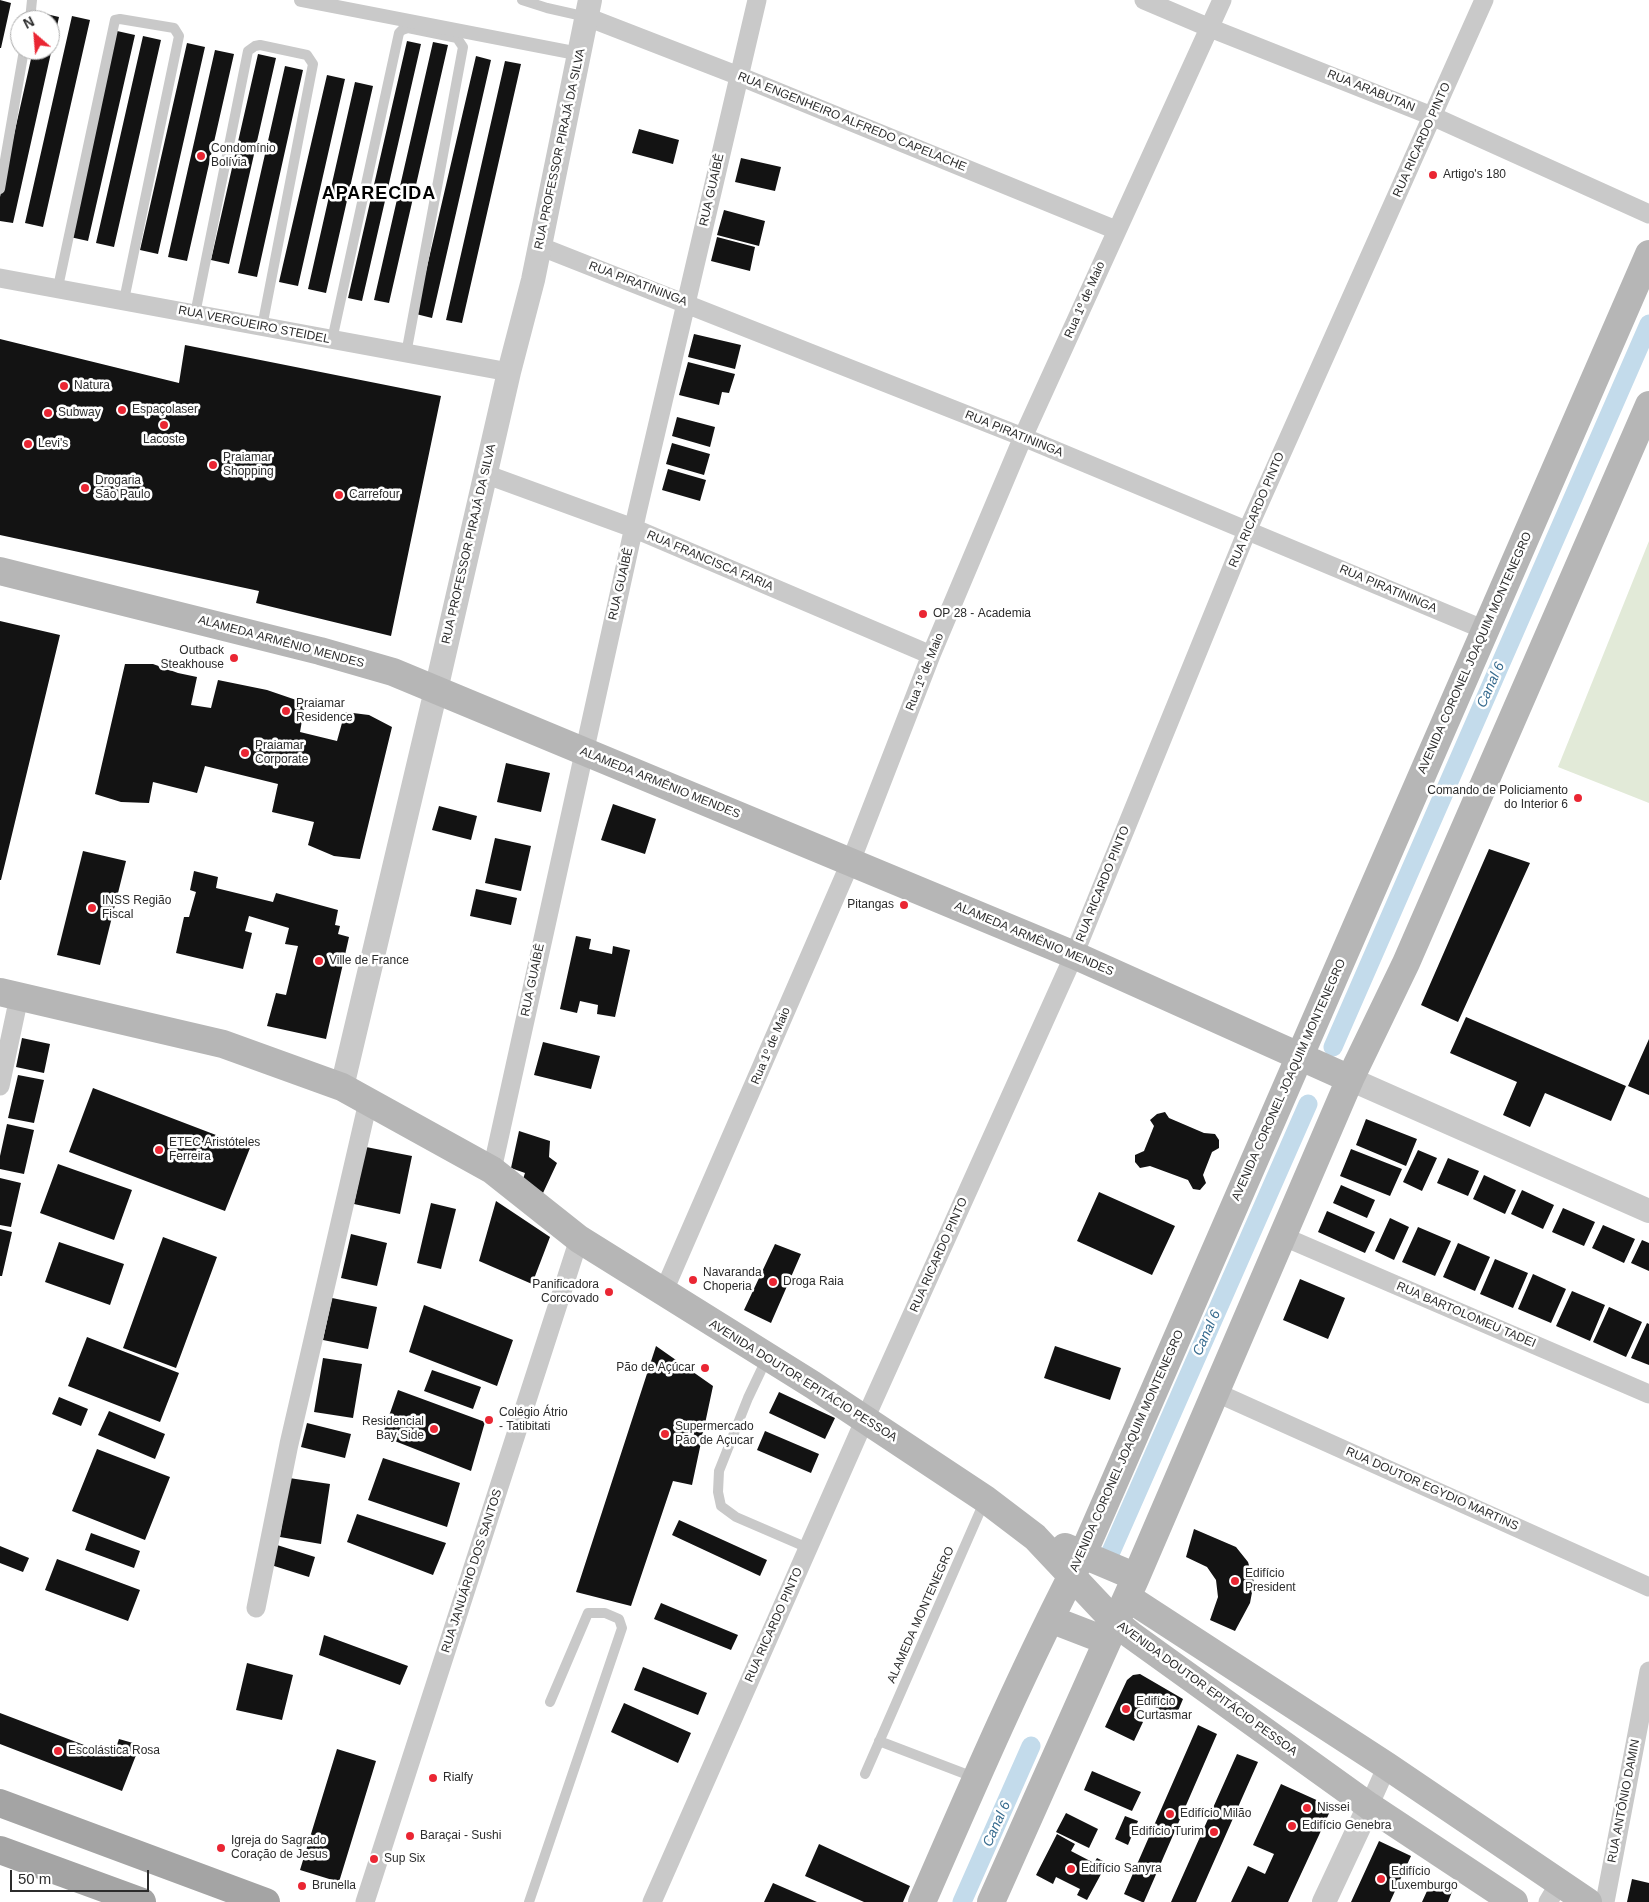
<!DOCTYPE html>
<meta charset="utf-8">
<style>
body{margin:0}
#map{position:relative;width:1649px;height:1902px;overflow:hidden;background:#fff;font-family:Helvetica,sans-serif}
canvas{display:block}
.north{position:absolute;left:10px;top:10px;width:50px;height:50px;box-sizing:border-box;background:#fff;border:1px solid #ababab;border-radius:50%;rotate:333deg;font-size:14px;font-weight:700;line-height:20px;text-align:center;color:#2c2c2c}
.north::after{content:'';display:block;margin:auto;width:18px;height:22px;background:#ea2633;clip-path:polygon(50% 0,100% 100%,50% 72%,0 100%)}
.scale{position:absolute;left:10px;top:1870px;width:139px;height:22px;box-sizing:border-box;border:2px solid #2c2c2c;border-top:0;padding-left:6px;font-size:15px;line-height:18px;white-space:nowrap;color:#2c2c2c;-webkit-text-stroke:4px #fff;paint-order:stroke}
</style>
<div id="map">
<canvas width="1649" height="1902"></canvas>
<div class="north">N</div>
<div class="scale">50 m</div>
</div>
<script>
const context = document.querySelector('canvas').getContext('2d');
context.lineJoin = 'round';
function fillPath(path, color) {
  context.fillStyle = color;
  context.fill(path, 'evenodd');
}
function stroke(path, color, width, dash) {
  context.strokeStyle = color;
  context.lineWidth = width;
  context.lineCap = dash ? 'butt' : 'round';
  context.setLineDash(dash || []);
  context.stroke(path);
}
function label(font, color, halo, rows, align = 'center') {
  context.font = font + ' Helvetica,sans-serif';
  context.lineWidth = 5;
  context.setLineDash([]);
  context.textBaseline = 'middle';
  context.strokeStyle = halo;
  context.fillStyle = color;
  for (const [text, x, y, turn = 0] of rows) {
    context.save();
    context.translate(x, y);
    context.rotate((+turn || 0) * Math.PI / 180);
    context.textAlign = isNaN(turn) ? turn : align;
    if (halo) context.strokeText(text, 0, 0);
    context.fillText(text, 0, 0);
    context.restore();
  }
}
fillPath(new Path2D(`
 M1649,541V803L1558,767Z`), '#e2ead8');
stroke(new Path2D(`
 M1333,1047L1649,324
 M1106,1563L1308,1104
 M962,1902L1031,1746`), '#c3dbeb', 19);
fillPath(new Path2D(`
 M0,0L11,3L1,48H0Z
 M42,13L59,17L13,223L0,221V197L33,50H50V20H40Z
 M72,16L90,20L43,227L25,223Z
 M117,31L135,35L88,241L70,237Z
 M143,36L161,40L114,247L96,243Z
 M407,41L421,44L362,301L348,298Z
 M433,42L448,45L389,303L374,300Z
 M187,43L205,47L158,254L140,250Z
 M215,50L234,54L187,261L168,257Z
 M258,54L276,58L229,264L211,260Z
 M476,56L491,60L432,318L416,314Z
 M505,61L521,64L462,323L446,320Z
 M285,66L303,70L257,277L238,273Z
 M327,75L345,79L298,286L279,282Z
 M355,82L373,86L326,293L308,289Z
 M639,129L679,140L673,164L632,153Z
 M741,158L781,167L775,191L735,182Z
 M724,210L765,221L759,246L717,235Z
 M717,237L755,247L750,271L711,261Z
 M694,334L741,345L735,369L688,357Z
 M0,339L179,383L185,345L441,396L391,636L256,603L259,591L0,535Z
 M688,362L735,374L729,393L722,392L719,405L679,395Z
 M677,417L715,427L710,447L672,436Z
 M672,443L710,454L704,475L666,464Z
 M668,469L706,480L700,501L662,490Z
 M0,621L60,635L1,880H0Z
 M125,664H153L178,673L197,677L191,705L211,708L218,680L267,690L305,703L300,732L337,741L345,712L369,715L392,727L360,859L334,856L308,845L314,822L272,812L278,784L205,766L197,793L153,782L149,803L121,802L95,794Z
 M506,763L550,773L541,812L497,802Z
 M613,804L656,819L645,854L601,840Z
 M439,806L477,816L471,840L432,830Z
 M495,838L531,846L521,891L485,883Z
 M1489,849L1530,863L1458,1022L1421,1005Z
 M83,851L126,861L100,965L57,955Z
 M194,871L218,877L216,888L273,902L276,893L338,910L335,925L340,926L338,934L349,937L326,1039L267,1026L276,993L286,995L298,946L285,944L289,928L249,916L245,931L252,933L243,969L176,953L184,917H189L196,892L190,890Z
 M476,889L517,898L511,925L470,916Z
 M576,936L591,939L589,949L612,954L613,946L630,950L615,1017L597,1014L598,1005L580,1001L577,1013L560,1009Z
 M1466,1017L1626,1086L1611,1121L1545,1093L1530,1127L1503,1115L1517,1082L1450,1053Z
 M22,1038L50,1044L44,1073L16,1067Z
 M1649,1039V1095L1628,1086Z
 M543,1042L600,1056L591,1089L534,1075Z
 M18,1075L44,1080L34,1123L8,1118Z
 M93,1088L250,1148L225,1211L69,1152Z
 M1165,1112L1169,1118L1204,1133L1215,1134L1219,1140V1148L1212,1152L1203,1175L1206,1183L1200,1190L1193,1189L1188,1180L1150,1166L1140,1168L1135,1162V1155L1144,1151L1154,1126L1150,1120L1157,1114Z
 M1366,1119L1417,1139L1406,1166L1356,1145Z
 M7,1124L34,1130L24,1174L0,1169V1156Z
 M519,1131L550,1141L549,1157L557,1163L543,1193L523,1179L525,1173L511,1168Z
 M366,1147L412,1156L400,1214L354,1204Z
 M1351,1149L1402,1169L1390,1196L1340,1176Z
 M1418,1150L1437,1158L1422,1191L1403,1182Z
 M1448,1158L1479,1171L1468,1196L1437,1183Z
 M58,1164L132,1190L114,1240L40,1213Z
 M1484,1175L1516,1190L1505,1214L1473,1199Z
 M0,1178L21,1183L11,1227L0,1225Z
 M1341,1185L1375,1200L1367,1218L1333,1203Z
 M1522,1190L1554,1205L1543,1229L1511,1214Z
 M1099,1192L1175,1226L1152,1275L1077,1241Z
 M496,1201L550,1237L532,1284L479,1261Z
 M431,1203L456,1209L441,1269L417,1263Z
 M1563,1208L1595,1222L1584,1246L1552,1232Z
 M1327,1211L1375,1232L1365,1253L1318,1232Z
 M1390,1218L1409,1227L1394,1260L1375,1251Z
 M1603,1225L1635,1239L1624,1263L1592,1248Z
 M1418,1227L1451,1241L1435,1276L1402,1262Z
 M0,1229L12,1232L2,1276H0Z
 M351,1234L387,1243L377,1286L341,1278Z
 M163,1237L217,1257L176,1368L123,1348Z
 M1642,1240L1649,1243V1271L1631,1263Z
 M59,1242L124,1264L110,1305L45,1282Z
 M1458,1243L1490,1257L1475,1291L1443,1277Z
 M775,1244L801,1254L771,1323L744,1310Z
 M1495,1259L1528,1273L1513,1308L1480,1294Z
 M1533,1274L1566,1289L1551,1323L1518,1309Z
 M1300,1279L1345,1298L1328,1339L1283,1320Z
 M1572,1291L1605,1305L1590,1341L1556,1326Z
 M332,1298L377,1307L368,1349L323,1340Z
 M424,1305L513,1340L497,1386L409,1352Z
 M1609,1307L1642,1322L1626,1357L1593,1342Z
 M1647,1323L1649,1324V1365L1631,1358Z
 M87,1337L179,1373L160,1422L68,1386Z
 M656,1346L713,1386L692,1485L673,1481L631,1606L576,1592Z
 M1055,1346L1121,1368L1110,1400L1044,1378Z
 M323,1358L362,1364L353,1418L314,1412Z
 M432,1370L481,1387L473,1409L424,1391Z
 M398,1390L485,1422L471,1471L382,1436Z
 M779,1392L835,1418L825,1439L769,1413Z
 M59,1397L88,1409L81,1426L52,1414Z
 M109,1411L165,1434L155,1459L98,1435Z
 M307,1423L351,1434L345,1458L301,1447Z
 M765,1431L819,1454L811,1473L757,1450Z
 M97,1449L170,1477L145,1540L72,1511Z
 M383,1458L460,1483L447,1527L368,1500Z
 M289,1478L330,1484L321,1544L280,1537Z
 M357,1514L446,1543L433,1575L347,1542Z
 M679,1520L767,1560L760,1576L672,1535Z
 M1194,1529L1236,1547L1248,1562L1254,1582L1250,1603L1235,1631L1210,1620L1218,1597L1216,1580L1207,1567L1186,1557Z
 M91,1533L140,1551L134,1568L85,1550Z
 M277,1545L315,1557L309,1577L271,1565Z
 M0,1546L29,1558L23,1572L0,1563Z
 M57,1559L140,1590L128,1621L45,1590Z
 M661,1603L738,1635L731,1650L654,1619Z
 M324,1635L408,1666L400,1685L319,1655Z
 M247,1663L293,1675L282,1720L236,1710Z
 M643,1667L707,1693L698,1715L634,1690Z
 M1140,1674L1183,1699L1175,1718L1144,1701L1134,1718L1143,1722L1134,1741L1105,1727L1127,1680L1133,1675Z
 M624,1703L691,1733L678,1763L611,1732Z
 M0,1713L113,1756L119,1739L140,1745L122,1791L0,1744Z
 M1198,1725L1217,1734L1144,1902H1142L1124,1894Z
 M337,1749L376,1761L339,1882L300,1870Z
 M1237,1754L1258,1762L1196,1902H1171Z
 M1092,1771L1141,1792L1132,1811L1084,1790Z
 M1281,1784L1332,1807L1288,1902H1231L1248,1866L1265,1874L1274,1854L1253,1845Z
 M1066,1813L1098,1829L1089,1848L1056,1832Z
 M1125,1816L1138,1821L1128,1845L1115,1839Z
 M1057,1834L1075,1844L1071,1851L1094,1863L1097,1858L1107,1863L1087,1900L1077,1895L1080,1889L1056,1877L1053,1884L1036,1875Z
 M1379,1841L1411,1856L1390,1902H1351Z
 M819,1844L910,1886L903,1902H864L805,1876Z
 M1632,1879L1649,1883V1902H1627Z
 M1432,1880L1453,1889L1448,1902H1422Z
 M773,1883L817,1902H764Z`), '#131313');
stroke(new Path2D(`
 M522,0L547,8L587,17
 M30,20L32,0
 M0,189L24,50
 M58,287L115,20L120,19L174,28L179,36L124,300
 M195,314L248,51L255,46L260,45L307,55L313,64L262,327
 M332,340L399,33L402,30L408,28L457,38L463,47L406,354
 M767,1358L748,1398L719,1471L718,1492L721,1506L736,1517L808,1548
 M879,1741L976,1778
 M865,1774L985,1500
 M529,1902L622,1628L619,1619L605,1613H588L550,1702`), '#c9c9c9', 10);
stroke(new Path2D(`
 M301,0L580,54`), '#c9c9c9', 14);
stroke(new Path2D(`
 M1144,0L1210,28L1432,116L1649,214
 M587,17L739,76L1116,230
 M539,246L1023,437L1485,630
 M0,278L509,372
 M485,474L633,528L931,655
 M0,1086L19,997
 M492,1170L637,513L757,0
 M1282,1236L1649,1394
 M663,1293L851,861L931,655L1023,437L1222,0
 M1215,1392L1649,1587
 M256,1608L289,1444L368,1102
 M1369,1806L1387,1766
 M365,1902L579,1239
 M652,1902L865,1419L1074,955L1247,531L1484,0
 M1548,1902L1560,1882
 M1605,1902L1649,1671`), '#c9c9c9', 19);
stroke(new Path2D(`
 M1350,1079L1649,1211
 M342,1087L436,690L509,372L533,280L590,0
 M1324,1902L1369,1806`), '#c9c9c9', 24);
stroke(new Path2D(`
 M0,571L320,651L393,672L1074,955L1350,1079
 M0,992L223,1044L342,1087L492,1170L579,1239L813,1385L985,1499L1035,1537L1115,1622L1131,1635L1369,1806L1514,1902
 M1065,1547L1136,1577
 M1127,1597L1387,1766L1588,1902
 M1050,1619L1107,1641
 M922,1902C973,1785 1024,1667 1083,1554L1649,254
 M991,1902L1136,1577L1350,1079L1406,963L1649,405`), '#b6b6b6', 28);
stroke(new Path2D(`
 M0,1803L266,1902
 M0,1850L142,1902`), '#a4a4a4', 28);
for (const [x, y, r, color] of [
 [201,156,5,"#ea2633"],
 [1433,175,5,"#ea2633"],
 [64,386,5,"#ea2633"],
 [122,410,5,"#ea2633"],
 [48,413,5,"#ea2633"],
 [164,425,5,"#ea2633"],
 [28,444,5,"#ea2633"],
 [213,465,5,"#ea2633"],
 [85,488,5,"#ea2633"],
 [339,495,5,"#ea2633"],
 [923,614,5,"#ea2633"],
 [234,658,5,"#ea2633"],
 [286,711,5,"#ea2633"],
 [245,753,5,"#ea2633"],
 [1578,798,5,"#ea2633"],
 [904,905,5,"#ea2633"],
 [92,908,5,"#ea2633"],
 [319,961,5,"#ea2633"],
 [159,1150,5,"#ea2633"],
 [693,1280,5,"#ea2633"],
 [773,1282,5,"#ea2633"],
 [609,1292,5,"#ea2633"],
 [705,1368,5,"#ea2633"],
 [489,1420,5,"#ea2633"],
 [434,1429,5,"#ea2633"],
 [665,1434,5,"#ea2633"],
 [1235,1581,5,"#ea2633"],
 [1126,1709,5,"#ea2633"],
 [58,1751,5,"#ea2633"],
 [433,1778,5,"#ea2633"],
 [1307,1808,5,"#ea2633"],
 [1170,1814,5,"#ea2633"],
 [1292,1826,5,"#ea2633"],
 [1214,1832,5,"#ea2633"],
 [410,1836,5,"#ea2633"],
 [221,1848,5,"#ea2633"],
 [374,1859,5,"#ea2633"],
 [1071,1869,5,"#ea2633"],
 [1381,1879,5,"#ea2633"],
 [302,1886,5,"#ea2633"]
]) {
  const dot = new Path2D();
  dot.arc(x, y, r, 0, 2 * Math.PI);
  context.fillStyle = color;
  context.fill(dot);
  stroke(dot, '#fff', 2);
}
label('12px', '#2c2c2c', '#fff', [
 ["RUA ARABUTAN",1371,91,22],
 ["RUA ENGENHEIRO ALFREDO CAPELACHE",852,122,22],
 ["RUA RICARDO PINTO",1422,140,-66],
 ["RUA PROFESSOR PIRAJÁ DA SILVA",560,149,-78],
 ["RUA GUAÍBÊ",712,190,-77],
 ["RUA PIRATININGA",638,284,21],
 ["Rua 1º de Maio",1085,300,-66],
 ["RUA VERGUEIRO STEIDEL",254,325,11],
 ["RUA PIRATININGA",1014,434,22],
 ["RUA RICARDO PINTO",1257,510,-67],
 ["RUA PROFESSOR PIRAJÁ DA SILVA",469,544,-77],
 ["RUA FRANCISCA FARIA",710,561,23],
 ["RUA GUAÍBÊ",621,584,-77],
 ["RUA PIRATININGA",1388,589,23],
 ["ALAMEDA ARMÊNIO MENDES",281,642,15],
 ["AVENIDA CORONEL JOAQUIM MONTENEGRO",1475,653,-66],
 ["Rua 1º de Maio",925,672,-68],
 ["ALAMEDA ARMÊNIO MENDES",660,783,22],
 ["RUA RICARDO PINTO",1103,884,-68],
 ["ALAMEDA ARMÊNIO MENDES",1034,939,23],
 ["RUA GUAÍBÊ",533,980,-78],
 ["Rua 1º de Maio",771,1046,-67],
 ["AVENIDA CORONEL JOAQUIM MONTENEGRO",1289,1080,-66],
 ["RUA RICARDO PINTO",939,1255,-66],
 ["RUA BARTOLOMEU TADEI",1466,1315,23],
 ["AVENIDA DOUTOR EPITÁCIO PESSOA",803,1381,32],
 ["AVENIDA CORONEL JOAQUIM MONTENEGRO",1127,1451,-66],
 ["RUA DOUTOR EGYDIO MARTINS",1432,1489,24],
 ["RUA JANUÁRIO DOS SANTOS",472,1571,-72],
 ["ALAMEDA MONTENEGRO",921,1615,-66],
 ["RUA RICARDO PINTO",774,1625,-66],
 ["AVENIDA DOUTOR EPITÁCIO PESSOA",1207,1689,36],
 ["RUA ANTÔNIO DAMIN",1624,1801,-79]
]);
label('12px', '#2c2c2c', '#fff', [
 ["Condomínio",211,149],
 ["Bolívia",211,163],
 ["Artigo's 180",1443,175],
 ["Natura",74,386],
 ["Espaçolaser",132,410],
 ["Subway",58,413],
 ["Lacoste",164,440,"center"],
 ["Levi's",38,444],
 ["Praiamar",223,458],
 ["Shopping",223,472],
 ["Drogaria",95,481],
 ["São Paulo",95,495],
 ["Carrefour",349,495],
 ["OP 28 - Academia",933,614],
 ["Outback",224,651,"right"],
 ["Steakhouse",224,665,"right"],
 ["Praiamar",296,704],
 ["Residence",296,718],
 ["Praiamar",255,746],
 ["Corporate",255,760],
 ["Comando de Policiamento",1568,791,"right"],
 ["do Interior 6",1568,805,"right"],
 ["INSS Região",102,901],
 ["Fiscal",102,915],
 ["Pitangas",894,905,"right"],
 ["Ville de France",329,961],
 ["ETEC Aristóteles",169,1143],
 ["Ferreira",169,1157],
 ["Navaranda",703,1273],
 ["Choperia",703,1287],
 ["Droga Raia",783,1282],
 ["Panificadora",599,1285,"right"],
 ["Corcovado",599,1299,"right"],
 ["Pão de Açúcar",695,1368,"right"],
 ["Colégio Átrio",499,1413],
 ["- Tatibitati",499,1427],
 ["Residencial",424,1422,"right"],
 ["Bay Side",424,1436,"right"],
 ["Supermercado",675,1427],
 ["Pão de Açucar",675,1441],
 ["Edifício",1245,1574],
 ["President",1245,1588],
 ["Edifício",1136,1702],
 ["Curtasmar",1136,1716],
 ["Escolástica Rosa",68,1751],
 ["Rialfy",443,1778],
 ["Nissei",1317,1808],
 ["Edifício Milão",1180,1814],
 ["Edifício Genebra",1302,1826],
 ["Edifício Turim",1204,1832,"right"],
 ["Baraçai - Sushi",420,1836],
 ["Igreja do Sagrado",231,1841],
 ["Coração de Jesus",231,1855],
 ["Sup Six",384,1859],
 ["Edifício Sanyra",1081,1869],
 ["Edifício",1391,1872],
 ["Luxemburgo",1391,1886],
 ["Brunella",312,1886]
], 'left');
label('italic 14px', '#386c8f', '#fff', [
 ["Canal 6",1491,685,-66],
 ["Canal 6",1207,1333,-66],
 ["Canal 6",997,1824,-66]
]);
context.letterSpacing = '1px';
label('bold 18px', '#000', '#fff', [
 ["APARECIDA",379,194]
]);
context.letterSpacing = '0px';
</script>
